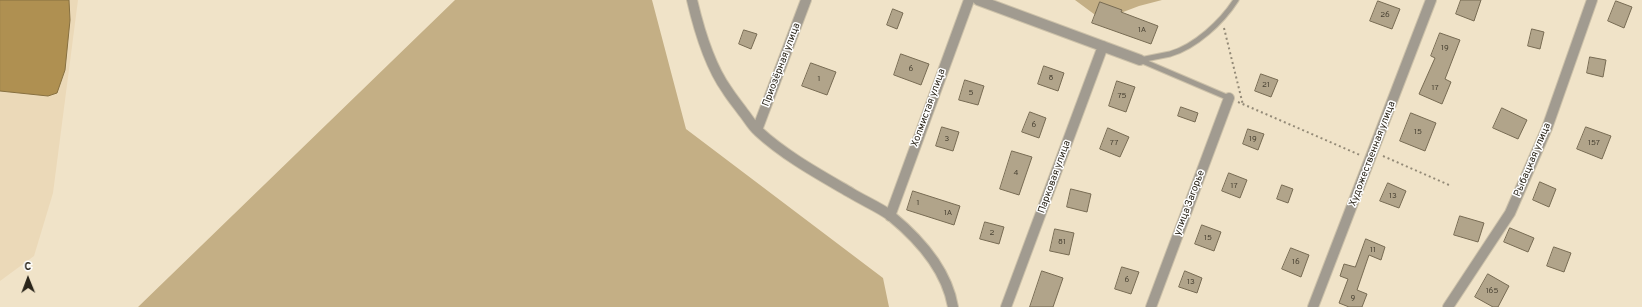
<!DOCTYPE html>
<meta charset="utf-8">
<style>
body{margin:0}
#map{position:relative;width:1642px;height:307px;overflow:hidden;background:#f0e3c8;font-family:Overpass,sans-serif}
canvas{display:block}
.north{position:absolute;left:8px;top:259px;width:40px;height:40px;-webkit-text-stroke:3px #fff;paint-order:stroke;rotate:359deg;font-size:11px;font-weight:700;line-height:16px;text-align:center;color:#2a251a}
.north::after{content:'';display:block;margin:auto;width:14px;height:18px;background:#2a251a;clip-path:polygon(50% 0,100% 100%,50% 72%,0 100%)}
</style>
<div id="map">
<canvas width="1642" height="307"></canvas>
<div class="north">С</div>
</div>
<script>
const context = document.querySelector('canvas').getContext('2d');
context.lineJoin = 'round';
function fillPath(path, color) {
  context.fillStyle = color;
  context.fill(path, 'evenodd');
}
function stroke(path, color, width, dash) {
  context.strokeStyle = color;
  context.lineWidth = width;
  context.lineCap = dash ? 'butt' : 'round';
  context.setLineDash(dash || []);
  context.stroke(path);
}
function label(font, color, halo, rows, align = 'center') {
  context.font = font + ' Overpass,sans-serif';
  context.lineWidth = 3;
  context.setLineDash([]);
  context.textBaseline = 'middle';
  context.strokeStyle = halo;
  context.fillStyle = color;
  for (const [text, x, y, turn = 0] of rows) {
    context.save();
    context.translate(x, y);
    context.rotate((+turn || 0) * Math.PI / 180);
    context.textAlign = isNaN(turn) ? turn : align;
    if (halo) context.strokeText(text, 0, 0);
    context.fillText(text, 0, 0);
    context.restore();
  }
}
fillPath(new Path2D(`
 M0,0H78L53,193L34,256L0,281Z`), '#ebd9b8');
fillPath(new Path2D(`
 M455,0H652L686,129L883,278L889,307H138Z
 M1075,0H1162L1139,6L1102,20Z`), '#c4af85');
const water = new Path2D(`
 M0,0H69L70,20L65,70L57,93L48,96L0,91Z`);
fillPath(water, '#af9051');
stroke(water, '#877040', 1);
const building = new Path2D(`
 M1461,0H1481L1474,21L1456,14Z
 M1378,1L1400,9L1392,29L1370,21Z
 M1616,1L1632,7L1624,28L1608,21Z
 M1100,2L1122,10L1121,12L1158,26L1151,44L1092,23Z
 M893,9L903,13L897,29L887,25Z
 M1532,29L1544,32L1540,49L1528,46Z
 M744,30L757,34L751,49L739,44Z
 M1440,33L1460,40L1445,79L1451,82L1442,104L1419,94L1435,58L1431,56Z
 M901,54L929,64L921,85L894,75Z
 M1590,57L1606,60L1603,77L1587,73Z
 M811,63L836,72L827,95L802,86Z
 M1044,66L1064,73L1058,91L1038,84Z
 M1261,74L1278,80L1271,97L1255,91Z
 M965,80L984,86L978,105L959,100Z
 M1117,81L1135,87L1126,112L1109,106Z
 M1181,107L1198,113L1195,122L1178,116Z
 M1502,108L1527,120L1518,139L1493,128Z
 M1030,112L1046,118L1039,138L1022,132Z
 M1411,113L1436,123L1425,151L1400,141Z
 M942,127L959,132L953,151L936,146Z
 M1586,127L1611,136L1602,159L1577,149Z
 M1108,128L1129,137L1120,157L1100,149Z
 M1248,129L1264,134L1258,150L1243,144Z
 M1012,151L1032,157L1019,195L1000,189Z
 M1229,173L1247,180L1240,198L1222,191Z
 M1540,182L1556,189L1549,207L1533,200Z
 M1388,183L1406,191L1399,208L1380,201Z
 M1282,185L1293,189L1288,203L1277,199Z
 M1071,189L1091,194L1087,212L1067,207Z
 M913,191L960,206L954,225L907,210Z
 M1460,216L1484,223L1478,242L1454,235Z
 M985,222L1004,227L999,244L980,239Z
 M1202,225L1221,232L1214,251L1195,244Z
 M1510,228L1534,238L1528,252L1504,242Z
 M1055,229L1074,233L1069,255L1050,251Z
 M1366,239L1385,247L1381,260L1369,255L1357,290L1367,294L1362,307H1349L1339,303L1348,279L1340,276L1344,264L1355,267Z
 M1554,247L1571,253L1564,272L1547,266Z
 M1291,248L1309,255L1301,277L1282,269Z
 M1122,267L1139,272L1131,294L1115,289Z
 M1042,271L1063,278L1053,307H1030Z
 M1185,271L1202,278L1197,293L1179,287Z
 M1488,274L1509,286L1498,307H1493L1475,297Z`);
fillPath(building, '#b1a48a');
stroke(building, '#776b53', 1);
const lane = new Path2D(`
 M1140,60C1150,58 1160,56 1170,54C1195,47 1222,22 1236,0
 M1140,60L1229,98`);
const street = new Path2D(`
 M692,0C699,30 709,65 727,90C732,98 738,105 743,112C748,118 752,126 758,131C785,156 820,175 851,193C864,201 879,207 891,216C919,239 947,271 953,307
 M978,0L1140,60
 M757,130L806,0
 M890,216L969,0
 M1006,307L1103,46
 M1151,307L1229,98
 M1313,307L1431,0
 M1448,307L1510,213L1547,128L1592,0`);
stroke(lane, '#ccc1a9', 7);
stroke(street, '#ccc1a9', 12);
stroke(new Path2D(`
 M1224,28L1243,105
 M1238,102L1360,155
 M1383,156L1449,185`), '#938a77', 2, [2, 3]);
stroke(lane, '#a19b90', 5);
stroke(street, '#a19b90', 10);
label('8px', '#4c4536', null, [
 ["26",1385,15],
 ["1А",1142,30],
 ["19",1445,48],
 ["6",911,69],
 ["8",1051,78],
 ["1",819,79],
 ["21",1266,85],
 ["17",1435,88],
 ["5",971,93],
 ["75",1122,96],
 ["6",1034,125],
 ["15",1418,132],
 ["3",947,139],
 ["19",1253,139],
 ["77",1114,143],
 ["157",1594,143],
 ["4",1016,173],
 ["17",1234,186],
 ["13",1393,196],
 ["1",918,203],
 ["1А",948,213],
 ["2",992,233],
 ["15",1208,238],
 ["81",1062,242],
 ["11",1373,250],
 ["16",1296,262],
 ["6",1127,280],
 ["13",1191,282],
 ["165",1492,291],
 ["9",1353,298]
]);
label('10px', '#2a251a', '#fff', [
 ["Приозёрная улица",782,65,-69],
 ["Холмистая улица",929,108,-70],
 ["Художественная улица",1373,154,-69],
 ["Рыбацкая улица",1533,160,-67],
 ["Парковая улица",1055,177,-70],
 ["улица Загорье",1190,203,-69]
]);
</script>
